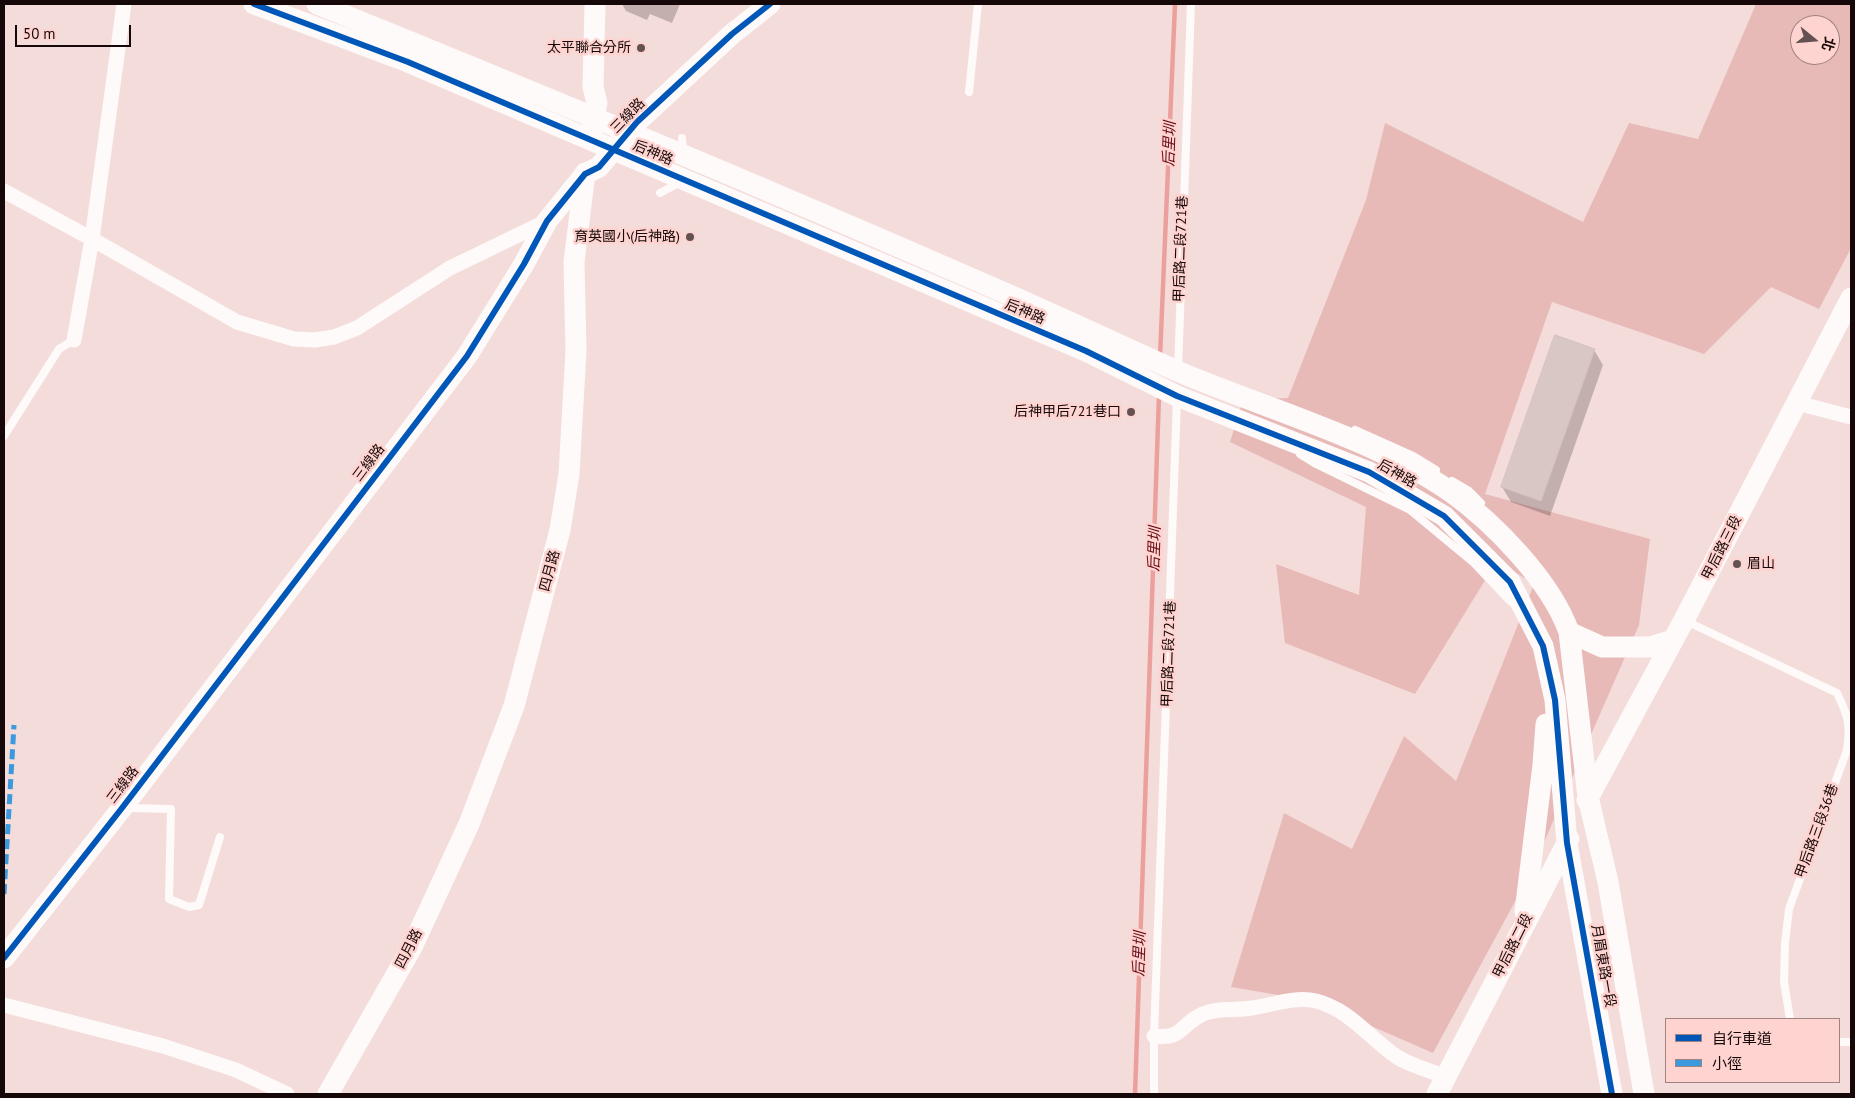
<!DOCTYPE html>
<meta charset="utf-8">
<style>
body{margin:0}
#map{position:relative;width:1855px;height:1098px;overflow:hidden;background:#f4dcda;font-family:"PT Sans","Noto Sans TC",sans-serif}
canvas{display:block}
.frame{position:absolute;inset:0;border:5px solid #160808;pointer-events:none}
.legend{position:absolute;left:1665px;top:1018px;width:175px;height:65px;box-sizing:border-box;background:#fed3d0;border:1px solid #a18280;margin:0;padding:6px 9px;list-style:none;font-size:15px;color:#160808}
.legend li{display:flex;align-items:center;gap:10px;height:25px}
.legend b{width:25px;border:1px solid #a18280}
.north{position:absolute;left:1790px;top:15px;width:50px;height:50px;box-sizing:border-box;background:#fed3d0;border:1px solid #a18280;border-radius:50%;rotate:107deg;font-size:14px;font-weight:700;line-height:20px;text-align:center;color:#160808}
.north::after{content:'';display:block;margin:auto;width:18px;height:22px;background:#645252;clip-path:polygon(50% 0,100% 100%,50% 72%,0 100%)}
.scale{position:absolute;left:15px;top:25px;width:116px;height:22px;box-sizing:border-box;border:2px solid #160808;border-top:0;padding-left:6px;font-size:15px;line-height:18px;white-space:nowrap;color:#160808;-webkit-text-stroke:4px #fed3d0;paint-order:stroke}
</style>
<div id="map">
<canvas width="1855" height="1098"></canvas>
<div class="frame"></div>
<ul class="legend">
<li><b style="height:6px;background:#0057b8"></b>自行車道</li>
<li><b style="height:6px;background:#3b99dd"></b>小徑</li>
</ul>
<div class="north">北</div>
<div class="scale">50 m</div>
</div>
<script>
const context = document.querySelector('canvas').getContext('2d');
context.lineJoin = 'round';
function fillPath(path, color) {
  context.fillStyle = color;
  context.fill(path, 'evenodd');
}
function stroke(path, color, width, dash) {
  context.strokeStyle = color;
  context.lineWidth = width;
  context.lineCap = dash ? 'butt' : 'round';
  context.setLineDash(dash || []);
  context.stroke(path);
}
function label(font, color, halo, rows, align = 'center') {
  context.font = font + ' "PT Sans","Noto Sans TC",sans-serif';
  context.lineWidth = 5;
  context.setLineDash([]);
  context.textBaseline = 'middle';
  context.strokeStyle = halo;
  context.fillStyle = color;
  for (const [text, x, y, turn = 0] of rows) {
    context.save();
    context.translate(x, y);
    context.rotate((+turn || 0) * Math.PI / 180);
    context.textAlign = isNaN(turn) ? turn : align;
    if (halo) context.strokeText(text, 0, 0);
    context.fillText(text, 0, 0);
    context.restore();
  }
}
fillPath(new Path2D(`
 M1756,4H1851V248L1819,309L1771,287L1704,354L1552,302L1485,494L1650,539L1639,625L1531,872L1433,1053L1314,1001L1231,987L1284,813L1352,849L1404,736L1456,781L1534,584L1497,561L1415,694L1285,643L1276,564L1359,595L1366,507L1230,442L1243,400L1288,398L1366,200L1385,123L1583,222L1629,123L1698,139ZM1800,25H1830V55H1800Z`), '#e7bab8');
fillPath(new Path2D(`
 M622,4H680L672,23L650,14L647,20L626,11Z
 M1594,350L1603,365L1550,516L1511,502L1502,487Z`), '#0003');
stroke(new Path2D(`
 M1160,357L1175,4
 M1135,1094L1159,395`), '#eca09e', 4.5);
const building = new Path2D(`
 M1555,335L1595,349L1541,501L1501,487Z`);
fillPath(building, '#d9c7c5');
stroke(building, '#d3c0bf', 1);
stroke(new Path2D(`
 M969,92L978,4
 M682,138L683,152
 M660,193L677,184L678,180
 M1178,370L1191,4
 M1355,430L1413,456L1436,470
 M4,436L59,349L74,340
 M1300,454L1316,464L1410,510L1474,563L1510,601
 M1452,481L1469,491L1481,503
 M1686,621L1837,693C1848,716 1851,724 1847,750L1789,909L1785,943L1784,982L1790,1019
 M126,808L171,809L169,899L189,907L199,905L220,837
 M1839,1042H1851
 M1154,1094V1036L1177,399`), '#fdfaf9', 8);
stroke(new Path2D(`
 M4,191L92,239L237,322L294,339L315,340L334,337L357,328L450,268L547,221
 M74,340L92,239L124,4
 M1797,403L1851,417
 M4,1005L163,1046L236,1070L287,1094
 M1154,1036C1183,1040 1180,1024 1203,1014C1218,1007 1235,1011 1252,1008C1272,1005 1295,996 1316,1001C1348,1009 1367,1035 1393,1054C1407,1065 1429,1070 1446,1077`), '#fdfaf9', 15);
stroke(new Path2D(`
 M254,4L408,62L1086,351L1177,396L1369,472L1444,516L1510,582L1543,646L1555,700L1567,843L1612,1094
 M317,4C540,94 762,187 982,283C1048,311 1112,342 1177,371C1266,409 1371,437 1451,492C1494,523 1551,581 1569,632L1588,797L1608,882L1644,1094
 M591,133L597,103L593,87L595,4
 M1569,632L1602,647H1650L1673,640
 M1587,800L1684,620L1851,298
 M1525,912L1543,765L1546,724
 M4,958L122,808L467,356L524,264L547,221L585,174L599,167L637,122L732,34L770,4
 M328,1094L412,947L469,824L514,706L560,530L569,474L576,351L574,262L585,173
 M1437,1094L1569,839`), '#fdfaf9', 21);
stroke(new Path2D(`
 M4,894L14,725`), '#3b99dd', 5, [10, 5]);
stroke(new Path2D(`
 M254,4L408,62L1086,351L1177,396L1369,472L1444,516L1510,582L1543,646L1555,700L1567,843L1612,1094
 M4,958L122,808L467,356L524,264L547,221L585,174L599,167L637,122L732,34L770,4`), '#0057b8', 6);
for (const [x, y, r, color] of [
 [641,48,5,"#645252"],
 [690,237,5,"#645252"],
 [1131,412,5,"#645252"],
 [1737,564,5,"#645252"]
]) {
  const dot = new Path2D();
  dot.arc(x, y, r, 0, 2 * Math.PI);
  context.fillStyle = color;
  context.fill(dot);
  stroke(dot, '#fed3d0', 2);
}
label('14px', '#160808', '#fed3d0', [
 ["太平聯合分所",631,48],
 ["育英國小(后神路)",680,237],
 ["后神甲后721巷口",1121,412],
 ["眉山",1747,564,"left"]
], 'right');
label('14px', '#160808', '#fed3d0', [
 ["三線路",628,116,-46],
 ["后神路",653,153,23],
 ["甲后路二段721巷",1181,249,-88],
 ["后神路",1025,312,23],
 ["三線路",369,463,-53],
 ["后神路",1397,474,30],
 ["甲后路三段",1722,548,-63],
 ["四月路",550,571,-75],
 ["甲后路二段721巷",1169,654,-88],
 ["三線路",123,785,-53],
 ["甲后路三段36巷",1817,831,-70],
 ["甲后路二段",1513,946,-63],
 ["四月路",409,949,-63],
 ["月眉東路一段",1603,966,80]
]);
label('italic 15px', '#650e16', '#fed3d0', [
 ["后里圳",1170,144,-88],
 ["后里圳",1155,549,-88],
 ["后里圳",1140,954,-88]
]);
</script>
